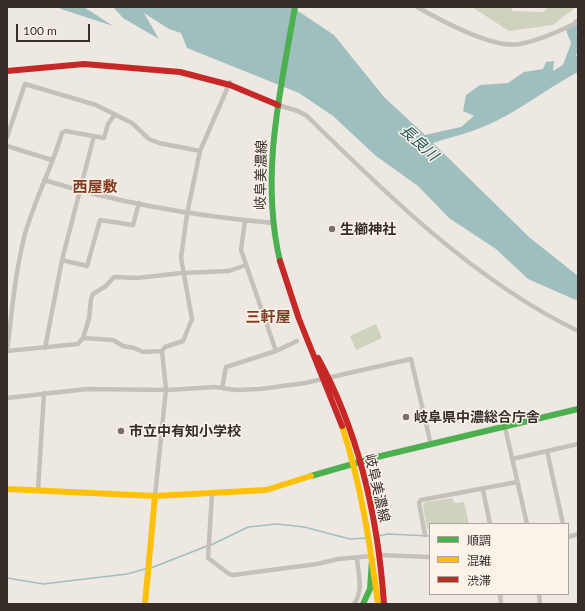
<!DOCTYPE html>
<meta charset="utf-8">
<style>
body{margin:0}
#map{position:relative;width:585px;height:611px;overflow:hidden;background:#eee8e2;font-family:Lato,"Noto Sans JP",sans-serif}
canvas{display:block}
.frame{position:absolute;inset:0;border:8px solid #382e29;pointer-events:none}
.legend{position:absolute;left:429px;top:523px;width:140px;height:72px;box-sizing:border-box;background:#faf3ea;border:1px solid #aca49d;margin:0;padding:5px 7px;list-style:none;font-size:12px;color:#382e29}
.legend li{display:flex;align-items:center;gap:8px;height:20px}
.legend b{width:20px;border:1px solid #aca49d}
.scale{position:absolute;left:16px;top:24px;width:74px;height:18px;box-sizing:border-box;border:2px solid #382e29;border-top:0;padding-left:5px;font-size:12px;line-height:14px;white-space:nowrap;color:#382e29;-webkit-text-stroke:3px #faf3ea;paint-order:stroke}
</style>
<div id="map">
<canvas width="585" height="611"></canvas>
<div class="frame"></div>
<ul class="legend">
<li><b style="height:5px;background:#4caf50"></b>順調</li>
<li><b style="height:5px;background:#ffc107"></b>混雑</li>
<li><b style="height:5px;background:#c62828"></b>渋滞</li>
</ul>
<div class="scale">100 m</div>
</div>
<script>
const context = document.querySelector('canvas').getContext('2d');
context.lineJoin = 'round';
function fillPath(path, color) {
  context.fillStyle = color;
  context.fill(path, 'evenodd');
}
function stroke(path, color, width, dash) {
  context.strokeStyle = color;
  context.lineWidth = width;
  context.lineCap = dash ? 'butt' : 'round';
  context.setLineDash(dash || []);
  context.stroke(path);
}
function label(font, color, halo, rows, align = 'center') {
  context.font = font + ' Lato,"Noto Sans JP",sans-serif';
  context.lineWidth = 3;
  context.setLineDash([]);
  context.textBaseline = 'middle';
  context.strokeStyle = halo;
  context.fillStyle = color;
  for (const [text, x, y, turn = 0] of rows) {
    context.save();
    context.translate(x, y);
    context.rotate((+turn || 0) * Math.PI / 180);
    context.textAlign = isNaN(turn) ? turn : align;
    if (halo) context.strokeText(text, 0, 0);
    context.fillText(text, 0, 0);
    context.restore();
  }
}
fillPath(new Path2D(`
 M472,7H510L513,11L543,12L548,7H576L553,25L509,31Z
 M376,324L382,338L356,350L350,336Z
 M453,498L454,503L464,502L469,524H430V530L427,528L423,506L425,502Z`), '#cfd3bd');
fillPath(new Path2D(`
 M58,7H84L113,26L61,9Z
 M113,7H292L334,35L384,97L425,135L461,127L474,116L463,111L466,95L480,85L508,83L524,72L543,69L546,62L554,61L553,71L578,55V72C549,87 523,108 494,122C474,132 454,136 433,143L529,237L578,276V301L528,279L496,249L449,218L418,186L376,156L333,116L299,93L187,48L181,33L169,29L144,13L159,39L123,18Z`), '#9fbfbe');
stroke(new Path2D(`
 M378,536L388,534L430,536
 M211,545L248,527L277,524L304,527L350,539L367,538
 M151,568L207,546
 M7,578L43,584L127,574L145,569`), '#9fbfbe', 1.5);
stroke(new Path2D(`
 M565,72L576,43L571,31L578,23`), '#9fbfbe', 9);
stroke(new Path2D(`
 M417,7C442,21 493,49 520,44C541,40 560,31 578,22
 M278,105L298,111L307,116C387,195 475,281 578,331
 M7,137L25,84L96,105L132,123L149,139L159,143L200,151
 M7,146L52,160
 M44,180C118,203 195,216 273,223
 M245,220L241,250L276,351
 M62,260L87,266L100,220L133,225L139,203
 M83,338L113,340L123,346L134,348L143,352L162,351
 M45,348L62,260L94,136
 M7,351C12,312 15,272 25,234C35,199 52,167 62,133L65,131L104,138L108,124L115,114
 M7,351L78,344L83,338L89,319L91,299L93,294L106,286L114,277L137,278L182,273L229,271L246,265
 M222,388L226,367L276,351L297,341
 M7,398L87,389L168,390L215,387L236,390L260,389L305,383L411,359L431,445
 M505,427L527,524
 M547,451L563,524
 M512,459L578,444
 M38,490L44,393
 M483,490L490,524
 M212,494L208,558L229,574L233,575L317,564L338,559L372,556
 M155,496L166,389L162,351L165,347L183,341L192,319L181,258L187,214L200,151L230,82
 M425,535L419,503L421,500L517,482
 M568,537L578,534
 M379,555L430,557
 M500,594L501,604
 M539,594L540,604
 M354,604C364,591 358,573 357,558`), '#c6c0bb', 4.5);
stroke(new Path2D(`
 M280,261C260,177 280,91 295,7
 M311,476L377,457L578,409
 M363,604L370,589L372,560`), '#4caf50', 6);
stroke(new Path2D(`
 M342,426C361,484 370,544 378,604
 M7,489L155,496L266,490L311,476
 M145,604L155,496`), '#ffc107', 6);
stroke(new Path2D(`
 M7,71L84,64L180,72L230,85L278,105
 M280,261L299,319L342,426
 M318,358C360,434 378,518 384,604`), '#c62828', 6);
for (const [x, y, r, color] of [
 [332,229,4,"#786f6a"],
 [406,417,4,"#786f6a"],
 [121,431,4,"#786f6a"]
]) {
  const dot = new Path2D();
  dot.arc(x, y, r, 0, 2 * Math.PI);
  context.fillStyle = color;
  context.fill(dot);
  stroke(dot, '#faf3ea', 1.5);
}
label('14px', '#382e29', '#faf3ea', [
 ["岐阜美濃線",261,175,-89],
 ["岐阜美濃線",377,488,77]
]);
label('bold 14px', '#382e29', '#faf3ea', [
 ["生櫛神社",340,229],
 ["岐阜県中濃総合庁舎",414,417],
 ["市立中有知小学校",129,431]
], 'left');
label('italic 15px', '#1f5559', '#faf3ea', [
 ["長良川",419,143,42]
]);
label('bold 15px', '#863b23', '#faf3ea', [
 ["西屋敷",95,187],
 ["三軒屋",268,317]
]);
</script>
